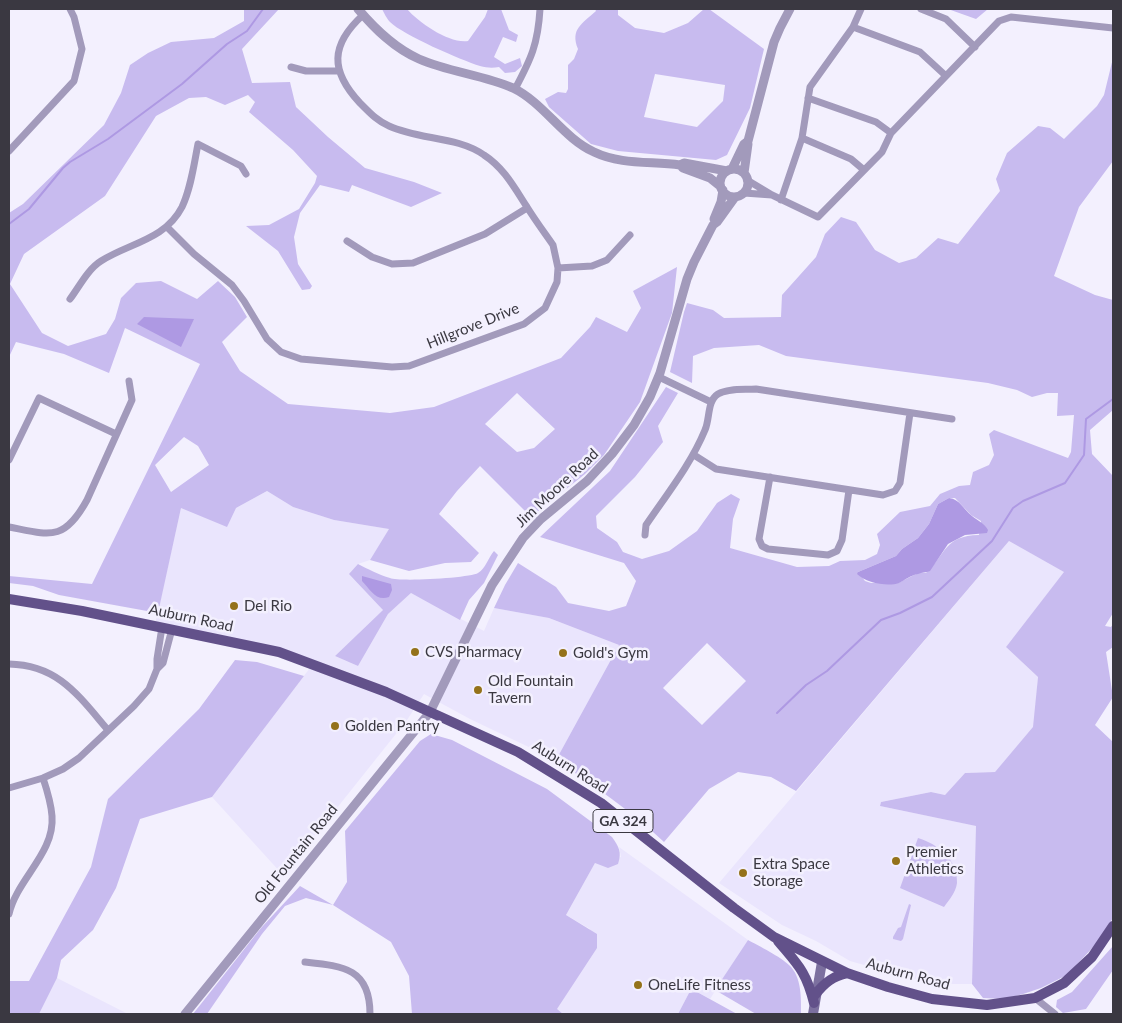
<!DOCTYPE html>
<style>
body{margin:0}
#map{position:relative;width:1122px;height:1023px;overflow:hidden;background:#f3f0fe;font-family:Lato,sans-serif}
canvas{display:block}
.frame{position:absolute;inset:0;border:10px solid #3a3841;pointer-events:none}
</style>
<div id="map">
<canvas width="1122" height="1023"></canvas>
<div class="frame"></div>
</div>
<script>
const context = document.querySelector('canvas').getContext('2d');
context.lineJoin = 'round';
function fillPath(path, color) {
  context.fillStyle = color;
  context.fill(path, 'evenodd');
}
function stroke(path, color, width, dash) {
  context.strokeStyle = color;
  context.lineWidth = width;
  context.lineCap = dash ? 'butt' : 'round';
  context.setLineDash(dash || []);
  context.stroke(path);
}
function label(font, color, halo, rows, align = 'center') {
  context.font = font + ' Lato,sans-serif';
  context.lineWidth = 5;
  context.setLineDash([]);
  context.textBaseline = 'middle';
  context.strokeStyle = halo;
  context.fillStyle = color;
  for (const [text, x, y, turn = 0] of rows) {
    context.save();
    context.translate(x, y);
    context.rotate((+turn || 0) * Math.PI / 180);
    context.textAlign = isNaN(turn) ? turn : align;
    if (halo) context.strokeText(text, 0, 0);
    context.fillText(text, 0, 0);
    context.restore();
  }
}
fillPath(new Path2D(`
 M267,491L293,507L334,520L390,529L370,560L358,564L383,610L335,656L358,666L388,614L411,593L484,631L494,608L549,618L619,645L556,760L470,719L424,694L407,720L317,833L282,874L212,797L313,664L155,624L181,508H236Z
 M1009,541L1065,572L1006,647L1038,677L1034,727L995,772L965,773L945,795L931,792L881,802L880,806L977,826L972,984H949L917,980L850,961L816,941L782,925L719,883Z
 M619,847L748,940L710,999L697,992L689,993L678,1014H563L556,1010L568,991L590,929L566,915L595,863L621,857Z
 M57,978L128,1014H39Z`), '#eae5fd');
fillPath(new Path2D(`
 M244,9H279L242,49L252,83L290,82L296,107L328,137L365,168L414,182L442,193L411,207L352,185L349,192L320,185L300,213L294,237L298,264L312,286L310,289L302,290L278,251L246,226L269,225L299,209L315,183L317,176L293,150L249,112L255,102L248,95L225,105L206,97L189,98L156,116L105,196L24,254L10,284L42,333L68,346L106,334L115,319L121,298L136,283L161,281L197,299L218,281L235,297L247,317L222,342L240,371L288,404L390,413L434,407L561,358L590,327L596,317L627,332L641,308L633,291L677,267L672,313L640,402L604,455L585,474L531,517L480,466L457,491L439,514L479,553L471,562L445,563L409,571L370,560L389,529L334,520L293,507L267,491L236,508L227,527L181,508L158,613L59,595L33,586L9,583V576L92,584L200,364L125,328L109,373L64,354L16,342L9,357V213L23,204L104,125L121,93L130,65L148,53L171,42L214,38L244,21ZM517,393L555,429L534,448L517,452L485,424ZM184,437L198,446L209,465L171,492L155,465Z
 M382,9H407C419,23 450,44 468,41L485,17L488,9H501L509,30L518,35L516,42L503,37L494,57L505,64L520,58L522,66L515,72L505,73L499,67C493,68 487,68 480,66C461,60 403,35 390,22C387,19 384,13 382,9Z
 M595,9H618V15L635,28L664,33L688,23L704,9H709L764,49L750,108L727,155L716,160L618,151L591,144L549,107L545,99L558,92L566,93L568,89V65L574,59L578,49C570,29 582,24 596,11ZM655,74L725,85L723,101L697,127L644,117Z
 M948,9H988L976,19Z
 M1113,58V161L1079,207L1054,276L1095,295L1113,300V410L1090,430L1092,454L1113,476V613L1105,626L1111,627L1113,624V647L1106,652L1113,697L1095,725L1113,742V918L1096,944L1067,975L1041,988L1023,994L1005,999L983,998L972,984L976,826L880,806L881,802L931,792L945,795L965,773L995,772L1033,727L1038,677L1006,647L1064,572L1009,541L796,791L771,777L738,772L709,789L664,842C631,811 593,785 556,760L619,645L549,618L494,608L505,585L518,563L556,587L568,603L609,611L626,606L636,581L624,563L540,537L610,471L666,387L678,393L658,426L663,442L635,477L596,516L597,528L617,542L623,552L642,559L669,551L697,531L717,503L731,494L740,499L733,519L730,548L797,567L829,566L840,561L865,560L877,554L880,545L877,534L900,512L930,506L940,494L959,486L970,485L973,472L989,465L994,455L989,434L994,430L1068,458L1071,452L1074,415L1057,416L1058,393H1047L1032,397L1017,390L988,383L786,356L759,345L714,348L693,356L692,383L670,372L684,312L687,303L713,310L724,318L781,317L782,295L816,257L825,234L841,217L856,222L875,250L899,263L916,258L938,238L958,244L1000,191L996,179L1007,153L1038,126L1050,128L1064,139L1097,106L1104,95ZM949,498H955L971,515L981,521L979,535C944,536 947,553 926,573H918L898,583L886,584L882,582L871,583L865,581L858,572L896,556L902,549L918,538L929,524L938,504ZM707,643L746,681L702,725L663,688Z
 M494,551L498,555L484,583L469,600L460,620L411,593L388,614L358,666L335,656L383,610L349,574L358,564C368,569 379,575 390,578C399,582 470,578 478,573C486,568 488,558 494,551Z
 M235,660L257,662L304,676L212,797L140,819L116,888L93,930L61,960L57,978L39,1014H9V981H29L91,867L108,799L199,709Z
 M431,734L452,740L547,789L612,837C619,847 622,852 618,864L608,868L595,863L566,915L597,934V948L557,1009L563,1014H412L409,976L391,942L333,905L306,898L285,906L262,934L207,1014H193L261,928L300,886L333,905L347,882L345,831L420,741Z
 M918,838C938,844 958,860 957,883C956,892 949,900 944,907L900,888Z
 M909,904L911,905L903,939L901,941L893,939V937L898,928L901,927Z
 M748,940C759,946 781,957 789,965C802,977 801,998 801,1014H756L715,990Z
 M1113,946V970L1086,1009L1063,1013L1056,1007L1057,1000L1072,992Z
 M697,992L737,1014H678L689,993Z`), '#c8bbef');
fillPath(new Path2D(`
 M144,317L194,319L181,347L137,324Z
 M949,498C960,499 964,510 972,516C978,521 984,523 988,530L987,533L965,535L948,544L930,571C926,573 922,572 918,574C911,575 905,580 899,583C888,587 866,583 857,574L858,572L896,556L902,549L918,538L929,524L938,504Z
 M362,576L391,584L392,590L389,597C376,602 370,589 362,581Z`), '#ae99e3');
stroke(new Path2D(`
 M9,224L29,209L63,168L70,162L108,139L182,84L227,44L247,31L263,9
 M777,713L806,685L827,671L881,620L900,613L932,597L992,541L1013,508L1023,501L1065,483L1084,455L1086,419L1113,399`), '#ae99e3', 2);
stroke(new Path2D(`
 M921,9L946,19L975,47
 M853,27L920,52L946,76
 M291,67L306,71H339
 M515,89C531,59 538,44 540,9
 M808,98L876,122L891,133
 M802,138L851,159L864,170
 M9,151L74,81L82,49L74,17L70,9
 M747,180L772,195L818,217L882,152L891,133L999,21L1011,17L1113,28
 M744,193L772,195
 M781,200L802,138L810,87L853,27L861,9
 M167,227L194,254L232,285L244,301L267,339L281,352L301,359L392,367L409,366L524,324L545,308L557,282L558,268L553,245C544,232 535,220 527,207C514,187 504,168 484,155C457,136 419,140 389,126C377,121 369,112 360,103C330,71 330,45 363,15
 M347,241L372,257L392,264L413,263L485,234L527,208
 M558,268L592,266L607,260L630,235
 M70,299C79,287 88,269 101,261C129,243 165,240 182,207C191,188 194,164 198,144L241,166L246,174
 M659,377L711,402
 M694,455L716,469L883,495L895,491L900,483L910,413
 M9,460L39,398L116,434
 M770,477L759,539L762,546L768,549L828,555L837,551L842,540L849,490
 M9,527C50,535 64,542 87,500L132,400L129,381
 M645,535L646,525C667,494 691,464 705,430C710,419 707,401 718,394C728,388 745,390 756,389L952,419
 M9,664C58,665 78,695 108,730
 M157,669V659L162,627
 M9,788L43,778L63,769L79,758L134,706L149,689L157,669L163,663L172,629
 M9,914C17,879 55,853 52,816C51,803 47,790 43,778
 M305,962C343,966 370,968 370,1014
 M1035,998L1055,1014`), '#a29abb', 7);
stroke(new Path2D(`
 M358,9C375,29 394,48 419,59C449,72 483,75 513,88C544,103 563,138 594,152C621,165 651,161 680,165L684,163L727,171
 M680,165L683,168L710,178L720,186
 M732,169L744,144L748,141L774,42L780,28L790,9
 M720 183a14 14 0 1 1 28 0a14 14 0 1 1-28 0Z
 M744,173L748,144
 M714,219L721,202L723,190
 M185,1014L430,712L492,585L523,538L541,519L587,481L612,454L634,425L650,397L660,373L687,279L694,262L713,225L717,222L735,197`), '#a29abb', 9);
stroke(new Path2D(`
 M813,1014L822,962`), '#7c709f', 10);
stroke(new Path2D(`
 M9,599L82,611L279,652L386,692L518,752L601,803L734,908L774,937L847,973L888,987L932,999L978,1004L987,1005L1035,998L1064,983L1092,957L1113,926
 M778,941C798,965 806,971 814,1003
 M815,995C824,983 833,976 847,973`), '#62518a', 10);
for (const [x, y, r, color] of [
 [234,606,5,"#94721a"],
 [415,652,5,"#94721a"],
 [563,653,5,"#94721a"],
 [478,690,5,"#94721a"],
 [335,726,5,"#94721a"],
 [896,861,5,"#94721a"],
 [743,873,5,"#94721a"],
 [638,985,5,"#94721a"]
]) {
  const dot = new Path2D();
  dot.arc(x, y, r, 0, 2 * Math.PI);
  context.fillStyle = color;
  context.fill(dot);
  stroke(dot, '#f3f0fe', 2);
}
for (const [x, y, w] of [
 [623,821,60]
]) {
  const box = new Path2D();
  box.roundRect(x - w / 2, y - 11.5, w, 23, 4);
  context.fillStyle = '#f3f0fe';
  context.fill(box);
  stroke(box, '#3a3841', 1);
}
label('bold 14px', '#3a3841', null, [
 ["GA 324",623,821]
]);
label('15px', '#3a3841', '#f3f0fe', [
 ["Hillgrove Drive",473,326,-22],
 ["Jim Moore Road",557,488,-43],
 ["Auburn Road",191,618,12],
 ["Auburn Road",570,767,32],
 ["Old Fountain Road",296,854,-51],
 ["Auburn Road",908,974,15]
]);
label('15px', '#3a3841', '#f3f0fe', [
 ["Del Rio",244,606],
 ["CVS Pharmacy",425,652],
 ["Gold's Gym",573,653],
 ["Old Fountain",488,681],
 ["Tavern",488,698],
 ["Golden Pantry",345,726],
 ["Premier",906,852],
 ["Athletics",906,869],
 ["Extra Space",753,864],
 ["Storage",753,881],
 ["OneLife Fitness",648,985]
], 'left');
</script>
